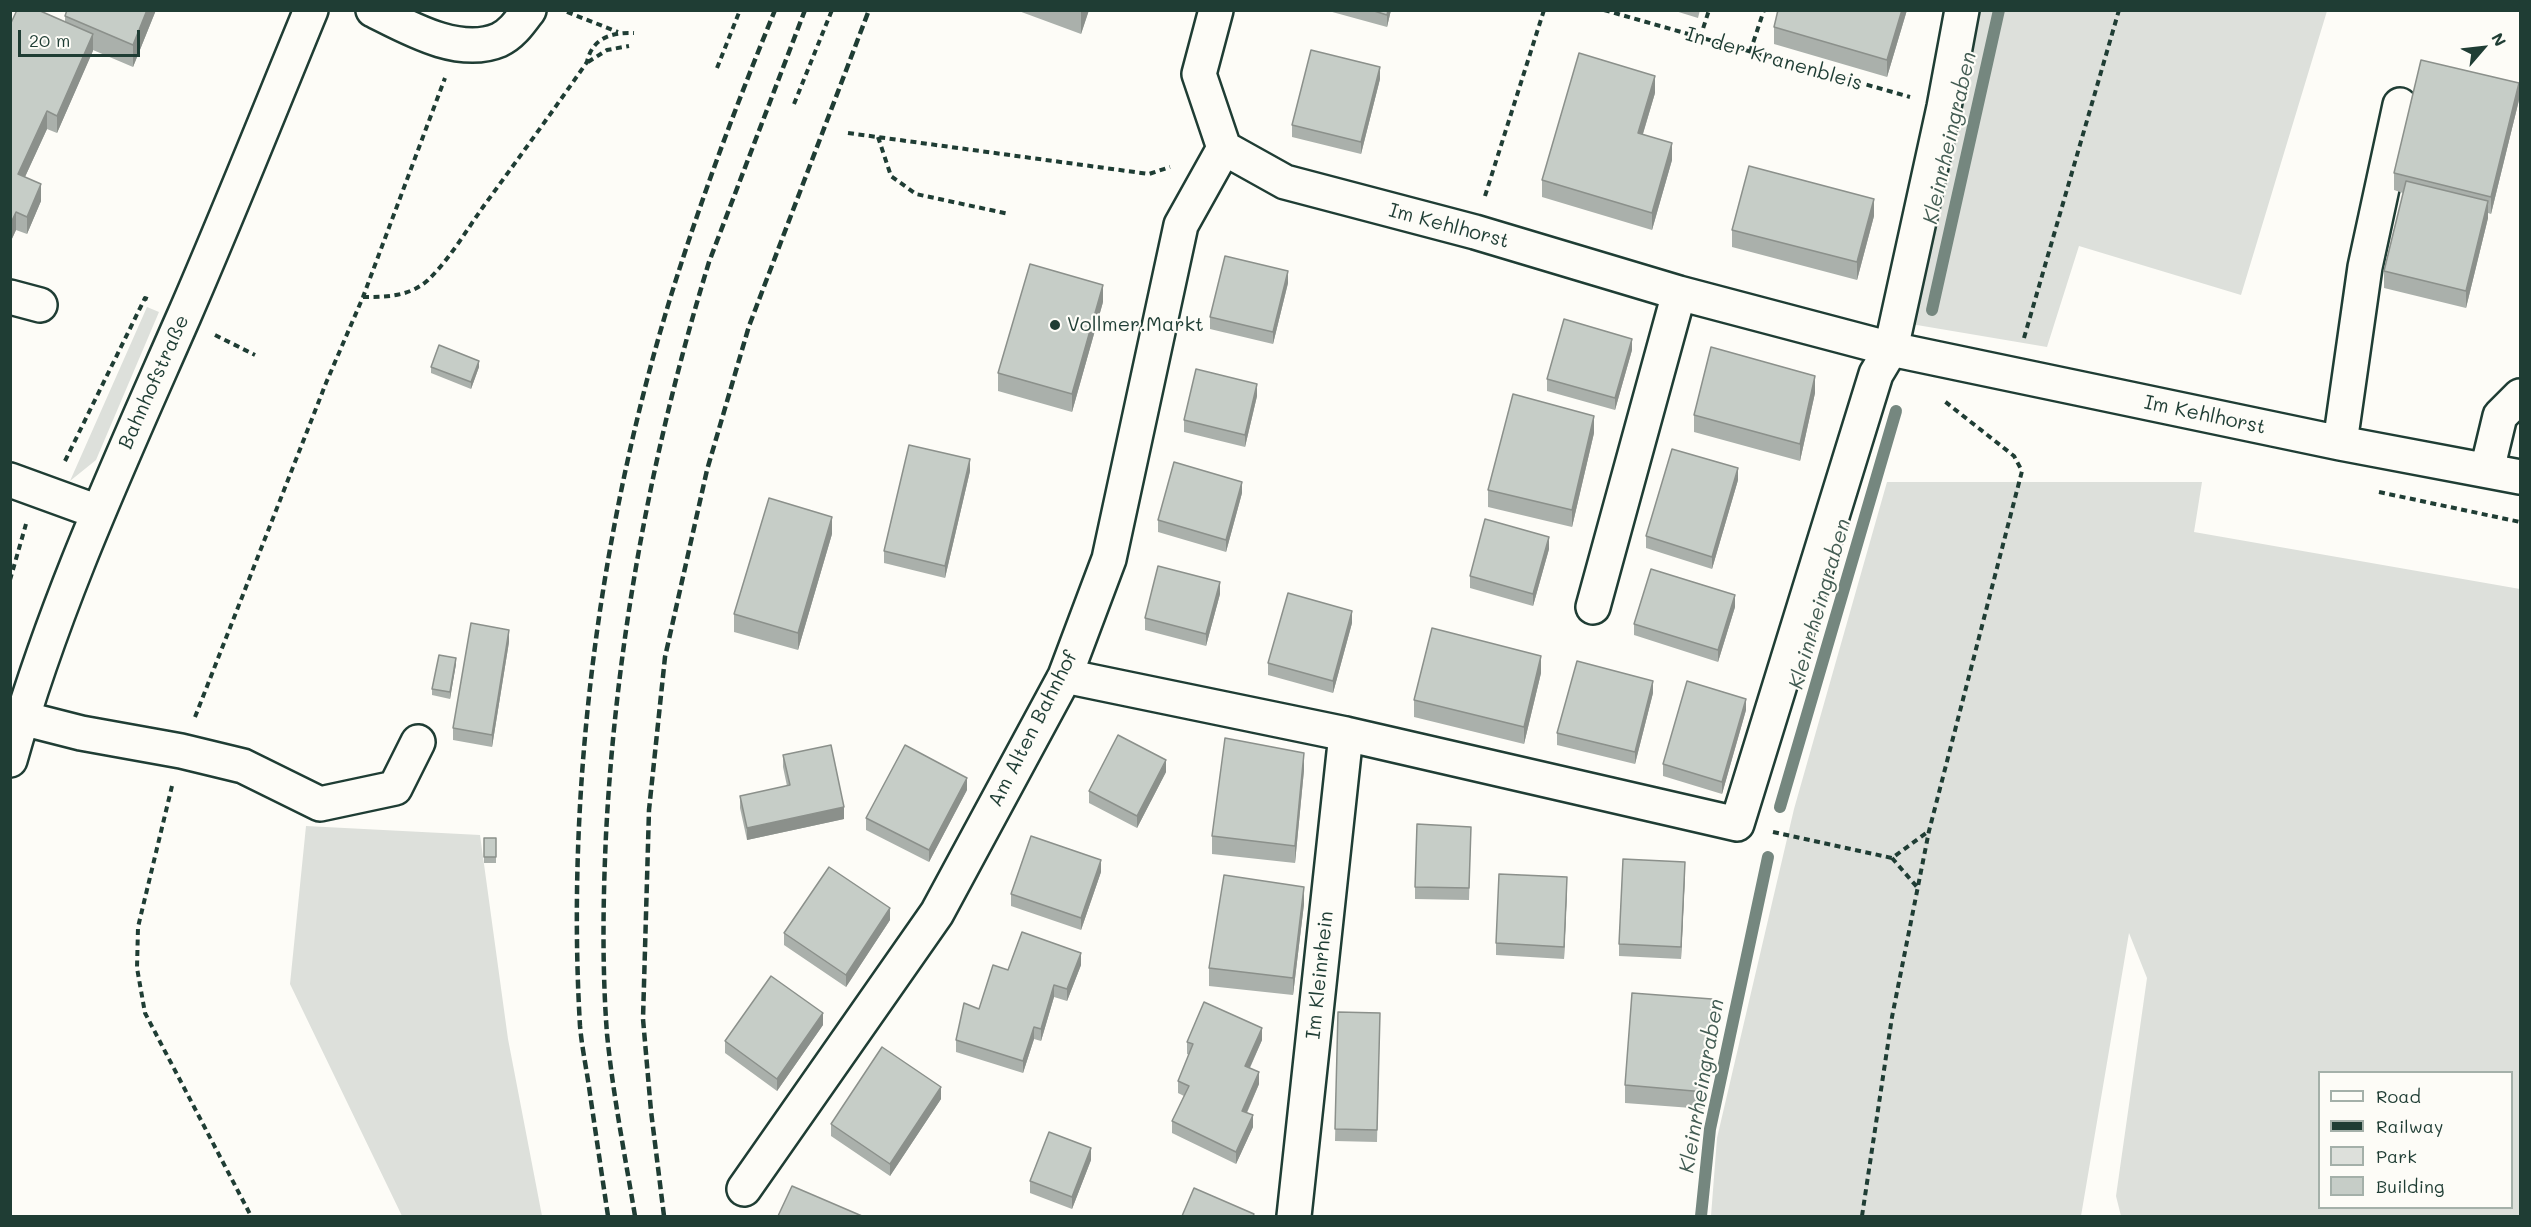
<!DOCTYPE html>
<meta charset="utf-8">
<style>
body{margin:0}
#map{position:relative;width:2531px;height:1227px;overflow:hidden;background:#fdfcf7;font-family:Mali,sans-serif}
canvas{display:block}
.frame{position:absolute;inset:0;border:12px solid #1f3d34;pointer-events:none}
.legend{position:absolute;left:2318px;top:1071px;width:195px;height:138px;box-sizing:border-box;background:#fdfcf7;border:2px solid #a4b0a9;margin:0;padding:8px 10px;list-style:none;font-size:18px;color:#1f3d34}
.legend li{display:flex;align-items:center;gap:12px;height:30px}
.legend b{width:30px;border:2px solid #a4b0a9}
.north{position:absolute;left:2453px;top:18px;width:60px;height:60px;-webkit-text-stroke:4px #fdfcf7;paint-order:stroke;rotate:62deg;font-size:16px;font-weight:700;line-height:24px;text-align:center;color:#1f3d34}
.north::after{content:'';display:block;margin:auto;width:21px;height:27px;background:#1f3d34;clip-path:polygon(50% 0,100% 100%,50% 72%,0 100%)}
.scale{position:absolute;left:18px;top:30px;width:122px;height:27px;box-sizing:border-box;border:3px solid #1f3d34;border-top:0;padding-left:8px;font-size:18px;line-height:21px;white-space:nowrap;color:#1f3d34;-webkit-text-stroke:4px #fdfcf7;paint-order:stroke}
</style>
<div id="map">
<canvas width="2531" height="1227"></canvas>
<div class="frame"></div>
<ul class="legend">
<li><b style="height:8px;background:#fdfcf7"></b>Road</li>
<li><b style="height:8px;background:#1f3d34"></b>Railway</li>
<li><b style="height:16px;background:#dde0db"></b>Park</li>
<li><b style="height:16px;background:#c6cdc7"></b>Building</li>
</ul>
<div class="north">N</div>
<div class="scale">20 m</div>
</div>
<script>
const context = document.querySelector('canvas').getContext('2d');
context.lineJoin = 'round';
function fillPath(path, color) {
  context.fillStyle = color;
  context.fill(path, 'evenodd');
}
function stroke(path, color, width, dash) {
  context.strokeStyle = color;
  context.lineWidth = width;
  context.lineCap = dash ? 'butt' : 'round';
  context.setLineDash(dash || []);
  context.stroke(path);
}
function label(font, color, halo, rows, align = 'center') {
  context.font = font + ' Mali,sans-serif';
  context.lineWidth = 4.5;
  context.setLineDash([]);
  context.textBaseline = 'middle';
  context.strokeStyle = halo;
  context.fillStyle = color;
  for (const [text, x, y, turn = 0] of rows) {
    context.save();
    context.translate(x, y);
    context.rotate((+turn || 0) * Math.PI / 180);
    context.textAlign = isNaN(turn) ? turn : align;
    if (halo) context.strokeText(text, 0, 0);
    context.fillText(text, 0, 0);
    context.restore();
  }
}
fillPath(new Path2D(`
 M1975,11H2327L2241,295L2079,246L2047,347L1905,323Z
 M147,307L159,312L96,460L70,481Z
 M1887,482H2202L2194,532L2520,589V1216H2121L2116,1196L2147,978L2129,933L2081,1216H1711L1717,1138L1794,809ZM2512,1072V1208H2320V1072Z
 M306,826L480,835L508,1039L542,1216H402L290,984Z`), '#dde0db');
stroke(new Path2D(`
 M1932,310L1999,10
 M1780,807L1896,411
 M1701,1216L1710,1129L1768,857`), '#75877f', 12);
const minor = new Path2D(`
 M373,10C409,28 459,57 499,40C512,34 520,22 529,10
 M1224,148L1285,182L1475,232L1679,293L1891,349L2340,443L2520,477
 M10,297L40,305
 M2340,443L2365,267L2400,105
 M2487,470L2500,416L2520,396
 M10,480L98,512
 M1593,607L1679,293
 M1065,676L1346,734L1737,824L1876,374L1891,349L1944,107L1962,10
 M22,718L81,733L181,751L243,766L320,804L395,788L418,742
 M10,760C53,606 120,462 184,316C228,215 269,112 311,10
 M744,1189L937,913L1065,676L1109,559L1181,225L1224,148L1199,74L1216,10
 M1294,1216L1346,734`);
stroke(minor, '#1f3d34', 38);
stroke(new Path2D(`
 M1604,10L1910,97
 M567,12L618,32
 M1700,38L1709,10
 M1750,52L1764,10
 M588,62L607,50L629,46
 M717,68L740,10
 M794,104L832,10
 M848,133L1149,174L1170,167
 M878,137L891,176L916,194L1009,214
 M1485,196L1544,10
 M363,297C386,297 409,297 428,280C449,260 466,231 483,207C518,159 553,111 587,62C592,38 612,32 634,33
 M215,335L255,355
 M2024,338L2119,10
 M65,461L145,298L150,300
 M2379,492L2520,522
 M10,580L26,524
 M195,717L326,383L363,297L445,78
 M172,786L138,927L137,968L145,1013L251,1216
 M1773,832L1892,858L1929,831
 M1892,858L1917,887
 M1862,1216L1892,1017L1929,831L2022,471L2014,456L1943,400`), '#1f3d34', 4, [6, 4.5]);
stroke(minor, '#fdfcf7', 33);
stroke(new Path2D(`
 M608,1216C602,1176 596,1135 590,1094C587,1071 582,1049 580,1026C565,773 604,496 684,255C711,172 742,91 775,10
 M635,1216C625,1156 613,1095 607,1034C602,968 603,900 606,835C616,640 652,448 709,262L805,10
 M664,1216L651,1111L643,1019L649,810L665,657L707,470L749,326L869,10`), '#1f3d34', 4.5, [9, 4.5]);
fillPath(new Path2D(`
 M67,10H156L133,67L93,50L57,133L47,129L25,177L41,201L27,234L16,230L10,243V25L65,22V16Z
 M1016,10H1089L1081,34Z
 M1325,10H1391L1387,27Z
 M1672,10H1700L1698,18Z
 M1778,10H1907L1887,77L1774,44V27Z
 M1380,79L1361,154L1292,137V125Z
 M1655,93L1643,134L1672,160L1652,230L1542,197V180Z
 M2519,100L2491,214L2488,213V218L2466,308L2384,288V271L2403,193L2394,190V173Z
 M1874,216L1857,280L1732,247V230Z
 M1288,283L1273,344L1210,329V317Z
 M1103,302L1072,412L998,391V373Z
 M1632,350L1615,410L1547,391V379Z
 M431,367H479L471,389L431,373Z
 M1815,393L1800,461L1694,432V415Z
 M1257,396L1245,447L1184,432V420Z
 M1594,433L1572,527L1488,507V490Z
 M970,471L945,578L884,563V551Z
 M1738,480L1712,569L1646,548V536Z
 M1242,493L1226,552L1158,532V520Z
 M832,534L798,650L734,632V614Z
 M1549,549L1533,606L1470,588V576Z
 M1220,594L1206,646L1145,630V618Z
 M1735,607L1718,662L1634,635V624Z
 M1352,623L1333,693L1268,675V663Z
 M509,642L492,747L453,740V728Z
 M456,664L450,699L432,695V689Z
 M1541,673L1524,744L1414,717V700Z
 M1653,693L1635,764L1557,745V733Z
 M1746,710L1722,794L1663,776V764Z
 M783,755L844,819L747,840L740,808V796L787,786L783,767Z
 M1304,770L1295,863L1212,854V836Z
 M1166,772L1137,828L1089,803V791Z
 M967,790L929,862L866,830V818Z
 M1471,827L1469,900L1415,899V887Z
 M484,838H496V863H484Z
 M1101,872L1081,930L1011,906V894Z
 M1685,874L1681,959L1619,956V944Z
 M1567,889L1564,959L1496,955V943Z
 M1304,904L1293,995L1209,986V968Z
 M890,920L846,987L784,945V933Z
 M1081,965L1067,1001L1054,997L1041,1041L1034,1039L1023,1073L956,1052V1040L1008,970Z
 M1338,1012L1380,1013L1377,1142L1335,1141Z
 M1712,1016L1705,1109L1625,1103V1085Z
 M823,1025L777,1091L725,1053V1041Z
 M1262,1040L1250,1068L1259,1084L1247,1113L1253,1127L1236,1164L1172,1133V1121L1184,1096L1178,1093V1081L1189,1055L1187,1054V1042Z
 M941,1099L890,1176L831,1136V1124Z
 M1091,1160L1072,1209L1030,1193V1181Z`), '#aab0ab');
fillPath(new Path2D(`
 M147,10H156L133,67V45Z
 M1081,10H1089L1081,34Z
 M1388,10H1391L1387,27V15Z
 M1902,10H1907L1887,77V60Z
 M93,34V51L57,133V116Z
 M1380,67V79L1361,154V142Z
 M1655,76V93L1638,150V133Z
 M2519,83V100L2491,214V197Z
 M47,111V129L18,192V174Z
 M1672,143V160L1652,230V213Z
 M41,184V201L27,234V217Z
 M1874,199V216L1857,280V262Z
 M2488,201V218L2466,308V291Z
 M16,212V230L10,243V225Z
 M1288,271V283L1273,344V332Z
 M1103,285V302L1072,412V394Z
 M1632,339V350L1615,410V398Z
 M479,361V367L471,389V382Z
 M1815,376V393L1800,461V444Z
 M1257,384V396L1245,447V435Z
 M1594,416V433L1572,527V510Z
 M970,459V471L945,578V566Z
 M1738,468V480L1712,569V557Z
 M1242,482V493L1226,552V540Z
 M832,517V534L798,650V633Z
 M1549,537V549L1533,606V594Z
 M1220,582V594L1206,646V634Z
 M1735,595V607L1718,662V650Z
 M1352,611V623L1333,693V681Z
 M509,630V642L492,747V735Z
 M1541,656V673L1524,744V727Z
 M456,658V664L450,699V692Z
 M1653,681V693L1635,764V752Z
 M1746,699V710L1722,794V782Z
 M1304,753V770L1295,863V846Z
 M1166,760V772L1137,828V816Z
 M967,778V790L929,862V850Z
 M844,807V819L747,840V828Z
 M1101,860V872L1081,930V918Z
 M1685,862V874L1681,959V947Z
 M1567,877V889L1564,959V947Z
 M1304,887V904L1293,995V978Z
 M890,908V920L846,987V975Z
 M1081,953V965L1067,1001V989Z
 M1054,985V997L1041,1041V1029Z
 M1712,999V1016L1705,1109V1092Z
 M823,1013V1025L777,1091V1079Z
 M1034,1027V1039L1023,1073V1061Z
 M1262,1028V1040L1245,1078V1066Z
 M1259,1072V1084L1242,1123V1111Z
 M941,1087V1099L890,1176V1164Z
 M1253,1115V1127L1236,1164V1152Z
 M1091,1148V1160L1072,1209V1197Z`), '#8b908b');
const building = new Path2D(`
 M17,10H38L93,34L57,116L47,111L18,174L41,184L27,217L16,212L10,225V25Z
 M67,10H147L133,45L65,16Z
 M1371,10H1388L1387,15Z
 M1778,10H1902L1887,60L1774,27Z
 M1311,50L1380,67L1361,142L1292,125Z
 M1579,53L1655,76L1638,133L1672,143L1652,213L1542,180Z
 M2421,60L2519,83L2491,197L2394,173Z
 M1749,166L1874,199L1857,262L1732,230Z
 M2406,181L2488,201L2466,291L2384,271Z
 M1225,256L1288,271L1273,332L1210,317Z
 M1030,264L1103,285L1072,394L998,373Z
 M1564,319L1632,339L1615,398L1547,379Z
 M439,345L479,361L471,382L431,367Z
 M1711,347L1815,376L1800,444L1694,415Z
 M1196,369L1257,384L1245,435L1184,420Z
 M1513,394L1594,416L1572,510L1488,490Z
 M909,445L970,459L945,566L884,551Z
 M1672,449L1738,468L1712,557L1646,536Z
 M1174,462L1242,482L1226,540L1158,520Z
 M769,498L832,517L798,633L734,614Z
 M1485,519L1549,537L1533,594L1470,576Z
 M1158,566L1220,582L1206,634L1145,618Z
 M1651,569L1735,595L1718,650L1634,624Z
 M1288,593L1352,611L1333,681L1268,663Z
 M471,623L509,630L492,735L453,728Z
 M1432,628L1541,656L1524,727L1414,700Z
 M439,655L456,658L450,692L432,689Z
 M1577,661L1653,681L1635,752L1557,733Z
 M1687,681L1746,699L1722,782L1663,764Z
 M1118,735L1166,760L1137,816L1089,791Z
 M1225,738L1304,753L1295,846L1212,836Z
 M831,745L844,807L747,828L740,796L790,785L783,755Z
 M905,745L967,778L929,850L866,818Z
 M1417,824L1471,827L1469,888L1415,887Z
 M1031,836L1101,860L1081,918L1011,894Z
 M484,838H496V857H484Z
 M1623,859L1685,862L1681,947L1619,944Z
 M829,867L890,908L846,975L784,933Z
 M1499,874L1567,877L1564,947L1496,943Z
 M1224,875L1304,887L1293,978L1209,968Z
 M1022,932L1081,953L1067,989L1054,985L1041,1029L1034,1027L1023,1061L956,1040L964,1003L979,1009L993,965L1008,970Z
 M771,976L823,1013L777,1079L725,1041Z
 M1632,993L1712,999L1705,1092L1625,1085Z
 M1204,1002L1262,1028L1245,1066L1259,1072L1242,1111L1253,1115L1236,1152L1172,1121L1189,1086L1178,1081L1193,1044L1187,1042Z
 M1338,1012L1380,1013L1377,1130L1335,1129Z
 M882,1047L941,1087L890,1164L831,1124Z
 M1049,1132L1091,1148L1072,1197L1030,1181Z
 M792,1186L862,1216H778Z
 M1194,1188L1254,1214L1253,1216H1182Z`);
fillPath(building, '#c6cdc7');
stroke(building, '#8b908b', 1.5);
for (const [x, y, r, color] of [
 [1055,325,6,"#1f3d34"]
]) {
  const dot = new Path2D();
  dot.arc(x, y, r, 0, 2 * Math.PI);
  context.fillStyle = color;
  context.fill(dot);
  stroke(dot, '#fdfcf7', 2);
}
label('20px', '#1f3d34', '#fdfcf7', [
 ["In der Kranenbleis",1774,59,16],
 ["Im Kehlhorst",1449,226,15],
 ["Bahnhofstraße",154,382,-66],
 ["Im Kehlhorst",2205,415,12],
 ["Am Alten Bahnhof",1033,729,-63],
 ["Im Kleinrhein",1320,975,-84]
]);
label('20px', '#1f3d34', '#fdfcf7', [
 ["Vollmer.Markt",1067,325]
], 'left');
label('italic 21px', '#435c53', '#fdfcf7', [
 ["Kleinrheingraben",1950,138,-77],
 ["Kleinrheingraben",1820,604,-74],
 ["Kleinrheingraben",1702,1086,-80]
]);
</script>
